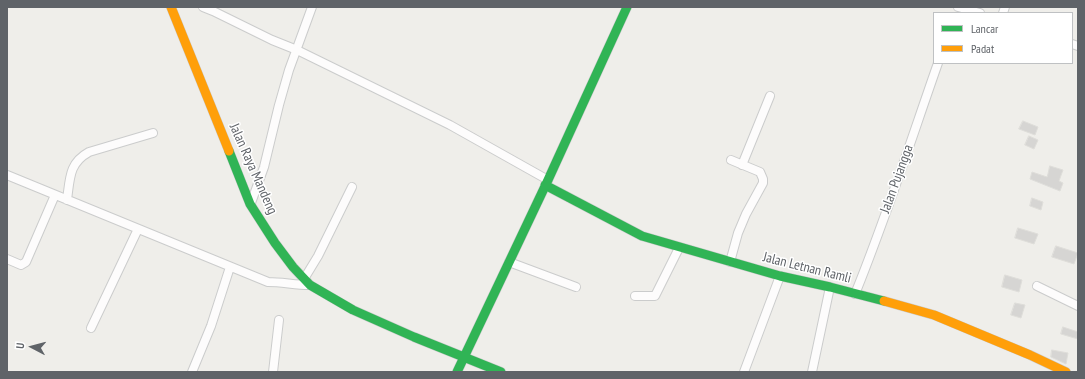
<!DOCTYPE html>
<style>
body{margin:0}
#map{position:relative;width:1085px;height:379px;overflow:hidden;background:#efeeea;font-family:"PT Sans Narrow",sans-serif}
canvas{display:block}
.frame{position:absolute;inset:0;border:8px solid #5f6368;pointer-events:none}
.legend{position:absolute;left:933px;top:12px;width:140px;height:52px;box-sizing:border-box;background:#fff;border:1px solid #bfc1c3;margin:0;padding:5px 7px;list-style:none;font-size:12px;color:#5f6368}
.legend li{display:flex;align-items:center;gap:8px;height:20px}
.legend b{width:20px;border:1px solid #bfc1c3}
.north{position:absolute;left:12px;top:327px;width:40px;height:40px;-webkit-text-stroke:3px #fff;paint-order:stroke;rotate:276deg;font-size:11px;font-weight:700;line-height:16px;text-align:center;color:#5f6368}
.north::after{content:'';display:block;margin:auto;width:14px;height:18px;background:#5f6368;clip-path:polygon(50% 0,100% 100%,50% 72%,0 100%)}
</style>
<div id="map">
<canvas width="1085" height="379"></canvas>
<div class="frame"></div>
<ul class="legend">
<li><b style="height:5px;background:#30b455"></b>Lancar</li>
<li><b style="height:5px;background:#ff9f0a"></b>Padat</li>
</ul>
<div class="north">U</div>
</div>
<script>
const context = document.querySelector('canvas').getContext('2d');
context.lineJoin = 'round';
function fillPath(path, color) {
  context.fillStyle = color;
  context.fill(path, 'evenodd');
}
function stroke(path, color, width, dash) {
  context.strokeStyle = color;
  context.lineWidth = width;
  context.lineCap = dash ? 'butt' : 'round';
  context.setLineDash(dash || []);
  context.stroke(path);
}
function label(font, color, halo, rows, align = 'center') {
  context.font = font + ' "PT Sans Narrow",sans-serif';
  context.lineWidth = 3;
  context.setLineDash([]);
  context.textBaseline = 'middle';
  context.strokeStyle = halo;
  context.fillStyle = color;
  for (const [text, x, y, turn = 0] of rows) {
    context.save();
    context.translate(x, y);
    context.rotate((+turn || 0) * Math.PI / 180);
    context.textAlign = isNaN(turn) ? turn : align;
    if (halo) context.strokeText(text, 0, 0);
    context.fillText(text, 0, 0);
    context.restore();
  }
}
const building = new Path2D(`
 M1023,121L1038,127L1035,135L1019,129Z
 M1029,136L1038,140L1034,149L1025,145Z
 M1050,166L1063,170L1059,181L1063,183L1060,191L1030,179L1032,172L1047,177Z
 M1032,198L1043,202L1041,210L1030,206Z
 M1018,228L1038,234L1034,244L1015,238Z
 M1056,246L1078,253L1074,264L1052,257Z
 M1005,275L1022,280L1019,292L1002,287Z
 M1015,303L1025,305L1021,318L1011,315Z
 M1063,327L1078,332V339L1061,334Z
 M1052,350L1068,353L1066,364L1051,357Z`);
fillPath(building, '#d6d5d3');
stroke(building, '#deddd9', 1);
const street = new Path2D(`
 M203,7L213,11L272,40L297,50L450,125L548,180
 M958,7L980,13
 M1003,13L1005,7
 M1072,44L1078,46
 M742,165L770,96
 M7,175L268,282C282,282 295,285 309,285
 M67,200C70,178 69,163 89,152L153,133
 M251,203L264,167L279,105L289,70L312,7
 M7,259L21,265L26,262L55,195
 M509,262L576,287
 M730,262L738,233L746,214L763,183V179L760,172L731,160
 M304,279L318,256L352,187
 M1037,286L1078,306
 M855,294C886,218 911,140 938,63
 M635,296H655L679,248
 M91,328L138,229
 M192,372L211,326L230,267
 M273,372L279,320
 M744,372L780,276
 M812,372L830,287`);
const fast = new Path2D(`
 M229,151L250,204L275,243L293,267L310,285L353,310L414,337L501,372
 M545,185L642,236L780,276L830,287L884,301
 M457,372L548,180L627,7`);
const slow = new Path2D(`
 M171,7L229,151
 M884,301L934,315L1030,355L1066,372`);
stroke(street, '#cbcccc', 10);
stroke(fast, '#cacacb', 10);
stroke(slow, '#cacacb', 10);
stroke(street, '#fdfcfc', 8);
stroke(fast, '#30b455', 9);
stroke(slow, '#ff9f0a', 9);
label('14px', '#5f6368', '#fff', [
 ["Jalan Raya Mandeng",253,169,66],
 ["Jalan Pujangga",897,179,-70],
 ["Jalan Letnan Ramli",807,268,14]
]);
</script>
